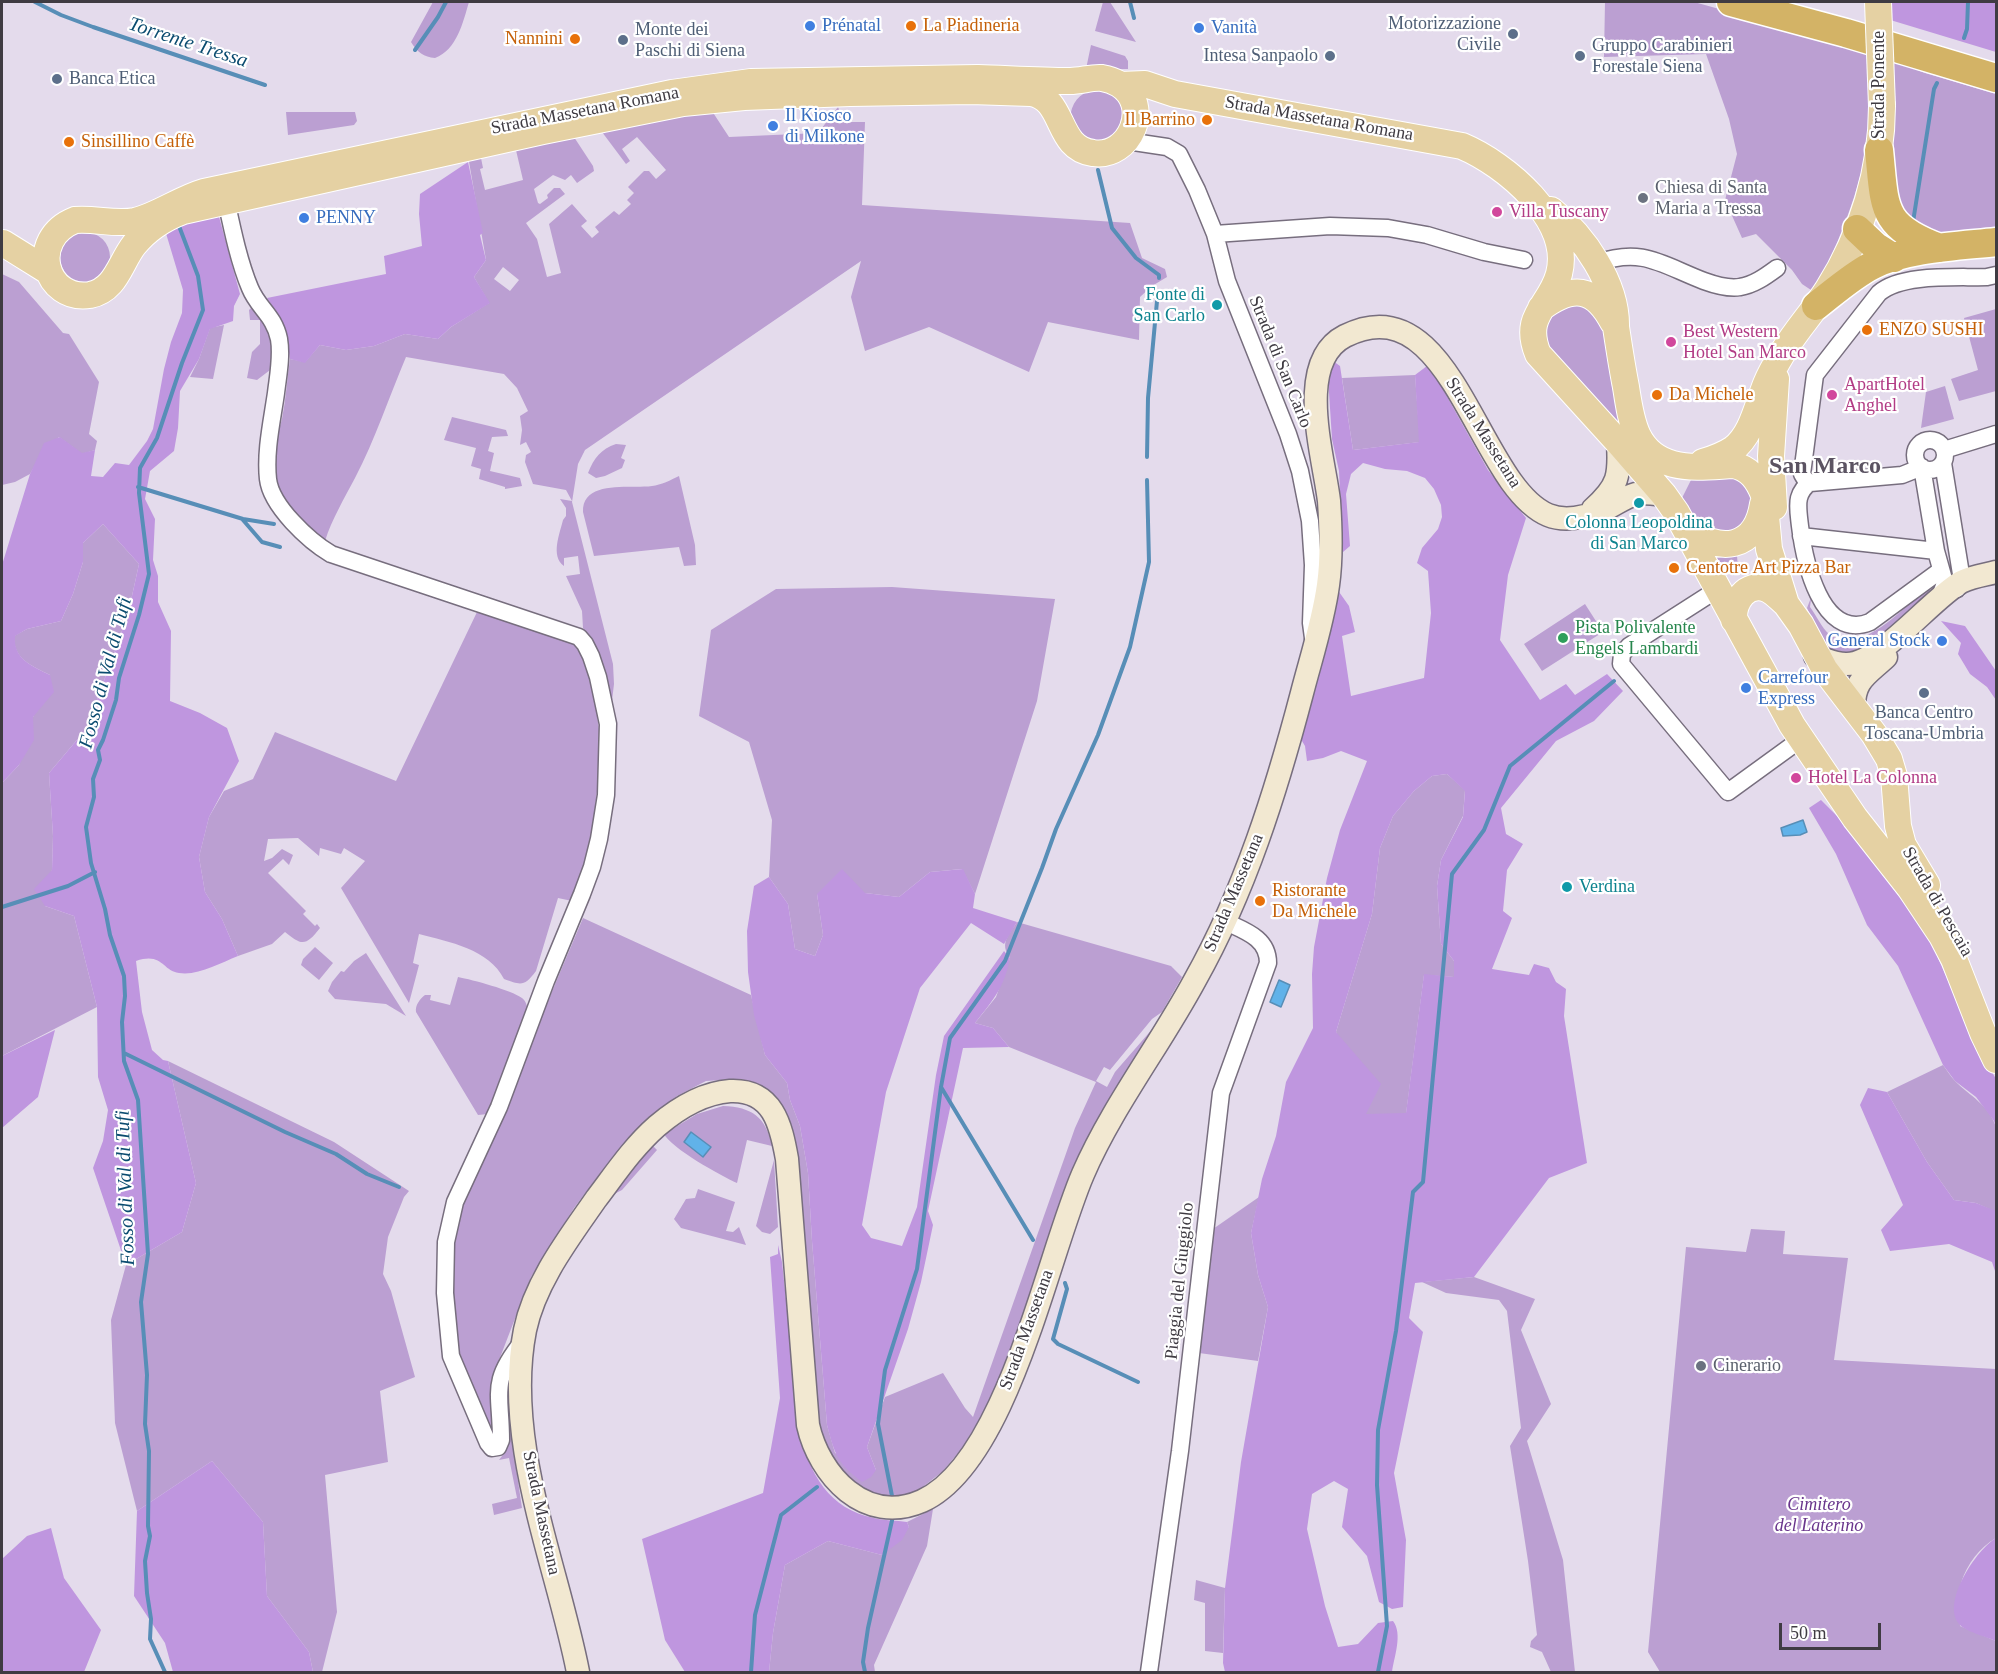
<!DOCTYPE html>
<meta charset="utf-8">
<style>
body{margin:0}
#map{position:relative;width:1998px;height:1674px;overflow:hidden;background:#e4dbec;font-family:"Times New Roman",serif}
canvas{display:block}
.frame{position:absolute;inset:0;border:3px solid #3f3b42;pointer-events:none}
.scale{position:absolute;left:1779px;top:1623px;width:102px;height:27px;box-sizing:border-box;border:3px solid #3f3b42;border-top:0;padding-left:8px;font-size:18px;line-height:21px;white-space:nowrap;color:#3f3b42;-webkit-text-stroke:4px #fff;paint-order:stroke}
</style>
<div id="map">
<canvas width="1998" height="1674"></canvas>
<div class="frame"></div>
<div class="scale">50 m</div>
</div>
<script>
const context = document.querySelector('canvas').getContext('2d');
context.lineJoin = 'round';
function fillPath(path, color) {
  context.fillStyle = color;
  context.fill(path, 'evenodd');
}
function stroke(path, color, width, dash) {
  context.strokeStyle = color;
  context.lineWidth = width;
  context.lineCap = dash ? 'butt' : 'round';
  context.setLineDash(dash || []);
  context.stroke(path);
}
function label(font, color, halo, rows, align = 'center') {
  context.font = font + ' "Times New Roman",serif';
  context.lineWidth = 4.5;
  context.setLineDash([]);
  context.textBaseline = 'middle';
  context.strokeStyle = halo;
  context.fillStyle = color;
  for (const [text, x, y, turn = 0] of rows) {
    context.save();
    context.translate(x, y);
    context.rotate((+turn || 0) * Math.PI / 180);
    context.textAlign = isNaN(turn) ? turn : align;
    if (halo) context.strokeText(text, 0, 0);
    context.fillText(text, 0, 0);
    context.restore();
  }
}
fillPath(new Path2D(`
 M433,2H469C463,22 457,50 435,58C424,57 417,52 411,42Z
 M1103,2H1110L1136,42L1095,31Z
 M1605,2H1694L1867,50C1868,72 1870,96 1870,118C1868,172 1839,244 1814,292L1802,284L1792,270L1756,234L1742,238L1725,200L1737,154L1729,119L1706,54L1604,57Z
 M1091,45L1125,56L1128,61V69H1086Z
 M1892,60L1925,73L1996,94V232L1927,238L1888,192Z
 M1095,89C1118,94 1123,99 1125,123L1109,142L1083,141L1070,119C1071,103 1079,93 1095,89Z
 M838,107L844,122H865L862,205L1130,223L1142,258L1165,269L1167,277L1152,286L1140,297L1139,340L1048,322L1029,372L929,327L865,351L851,297L861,261L585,450L578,464L572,502L613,664L614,684L611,709L597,656L583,628L582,611L566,576L580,574L578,556L564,558V566C550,556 560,533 563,520L566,516V508L560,499L572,501L566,490L533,484L525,462L526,455L531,452L526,442L520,445L522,430L520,416L528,411L517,388L504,374L406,357C389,397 375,440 355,478C344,499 332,519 325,541C297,521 270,492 273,454C274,442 279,430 282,419C286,399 287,379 290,359L305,362L320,345L346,350L374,346L405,334L438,339L451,327L489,303L474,277L486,260L468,156L480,153L483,168L480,169L485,190L523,180L515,146L572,134L593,166L594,171L577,183L571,175L565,180L553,175L534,189L538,203L540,204L548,198L547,195L554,188H560L565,194L526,223L537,239L547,277L561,273L549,224L572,204L587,221L581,226L592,238L599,232L595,227L614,211L619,215L631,204L627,200L634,193L628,187L644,171H649L656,179L666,170L637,137L622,149L630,161L626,164L602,132V127L710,108L729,137L818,133ZM503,267L519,280L510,291L494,279Z
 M286,112H355L357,121L354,125L288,135Z
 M60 257a25 25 0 1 1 50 0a25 25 0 1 1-50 0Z
 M2,274L19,282L63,333L69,334L99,382L89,434L97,441L95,450L82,454L59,437L38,460L30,474L15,482L2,485Z
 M1576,302L1598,315L1605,333L1612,387L1623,435L1551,352C1543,338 1546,327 1552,312Z
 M254,305L268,326L274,367L257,380L247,378L252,352L260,344V320H250L249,310Z
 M1996,309V391L1959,401L1951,379L1978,370L1964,318Z
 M224,325L213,379L190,377L199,359L210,328Z
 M1415,375L1420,442L1353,450L1342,378Z
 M1945,386L1954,419L1921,428L1926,392Z
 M452,417L506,430L508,436L492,437L488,451L494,453L490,471L520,478L522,486L505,489V487L479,479L481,469L471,466L476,448L444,440Z
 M616,444L626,445L621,458L625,460L622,468L605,476L596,478L588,473C594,458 601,449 616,444Z
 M679,476L695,545L696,565L684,566L679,547L594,556L583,512C582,479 631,489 652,486C661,485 671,480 679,476Z
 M1692,478H1739C1743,483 1748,488 1750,494C1757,513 1740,529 1723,533L1700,526L1682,498Z
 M103,524L139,564L128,614L87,728L49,773L53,836L52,870L45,906L74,916L97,1007L2,1056V783L19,765L33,717L50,675C32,666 13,659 14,636L27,629L61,621L73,594L83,562V543Z
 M1737,555L1738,571L1726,574L1717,558Z
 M1927,585L1932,594L1871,646L1854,656L1829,650L1819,635L1807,608L1812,595L1815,597L1811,599L1810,607C1816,615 1822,628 1829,634C1859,658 1908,606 1927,585Z
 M892,587L1055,599L1037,701L975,894L962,869L930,872L899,897L865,893L817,894L823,935L815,956L795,949L788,904L769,877L772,820L749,742L699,716L711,630L776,589Z
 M1585,604L1603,632L1542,671L1524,644Z
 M477,612L572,642L584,658L592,683L599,729L598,784L590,846L572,901L558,898L536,971C524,987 521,985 504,979C489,949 449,942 419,934L413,963L419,965L409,1003L341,888L365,861L344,848L341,854L320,848L319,856L298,838L268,839L264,861L272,858L282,849L293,855L289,865L283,859L268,873L306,911L303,914L315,926L317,924L320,928C306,946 302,946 285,932L272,944L238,956L222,919L205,892L199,857L209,817L224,791L253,779L275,732L396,781Z
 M1447,774L1465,790L1463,816L1441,860L1437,886L1441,944L1454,961V977L1424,975L1406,1114H1365L1336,1032L1372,914L1380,848L1393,816L1414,791L1432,776Z
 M583,918L751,995L765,1055L787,1083L790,1100L800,1126L808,1173L812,1241L827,1425L835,1453L876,1470L867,1447L885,1397L943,1373L965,1408L973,1417L1075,1128L1096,1082L1009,1047L993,1028L975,1023L996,997L1010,958C999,943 1009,935 1017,922L1171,966L1182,977L1162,1012L1152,1019L1110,1070L1104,1067L1096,1081L1107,1087L1115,1072L1154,1027L994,1394L963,1447L943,1471L919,1490L900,1497L879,1496L858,1489L839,1475L816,1427L791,1128L780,1102L761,1087L739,1079L706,1081L677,1096L646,1121L614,1155L574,1208L531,1277L491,1381L494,1435H491L459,1359L451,1289L453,1250L462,1205Z
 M315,947L333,963L319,980L301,965L303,959Z
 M366,953L406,1016L386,1004L335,999L328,991L332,982L341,971L344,972L354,961Z
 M458,977C473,980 511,990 522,998C526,1001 527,1006 528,1010L488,1114L478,1115L416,1012C415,1005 420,999 425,995H431L430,1000L450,1005Z
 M168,1061L334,1142L409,1191L404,1197L388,1237L383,1274L391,1291L415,1377L380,1391L388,1462L325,1475L337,1612L322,1672H313L309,1652L267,1596L263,1522L212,1461L137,1511L115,1423L111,1320L126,1265L182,1232L196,1183Z
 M1943,1065C1947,1070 1950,1076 1955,1081C1970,1096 1989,1105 1996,1127V1212L1976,1203L1954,1200L1927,1162L1887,1092Z
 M723,1106C752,1107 766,1117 772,1146L747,1140L737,1183C721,1176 671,1148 664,1134L697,1114Z
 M653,1146L657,1150L622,1190L610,1196L632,1168Z
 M774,1160L778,1227L770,1234L762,1232L756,1226Z
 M698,1189L735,1202L726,1231L733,1232L739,1227L746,1245L681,1228L674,1219L686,1199L695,1198Z
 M1259,1197L1251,1233L1258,1275L1268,1307L1258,1361L1199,1353L1213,1229Z
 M1751,1229L1785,1231L1783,1254L1848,1258L1834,1360L1996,1369V1538C1980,1547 1967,1564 1961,1583C1957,1595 1960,1613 1960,1626L1996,1641V1672H1660L1648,1652L1686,1247L1746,1252Z
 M1474,1277L1535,1299L1521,1330L1551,1404L1527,1441L1563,1560L1575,1672H1551L1542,1652L1530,1647L1531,1641L1537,1635L1528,1561L1510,1446L1521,1428L1507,1311L1499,1300L1446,1293L1422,1282Z
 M511,1377L512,1441L522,1508L494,1515L492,1504L517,1498L509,1458L499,1460L506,1451L507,1386Z
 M933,1509L927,1546L874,1665L875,1672H769L773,1633L785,1565L828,1541L882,1555L909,1527L907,1522Z
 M1196,1580L1225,1588L1223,1653L1205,1651V1603L1194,1600Z`), '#bb9fd2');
fillPath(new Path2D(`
 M1886,2H1996V52L1887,19Z
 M468,162L483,233L480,235L486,260L474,277L490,303L451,327L438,339L405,334L374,346L346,350L320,345L305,363L290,359C287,335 281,318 267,298L386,274L384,256L422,246L419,214L420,194Z
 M218,213L240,294L234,306L233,321L210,329L199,359L180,391L178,428L174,451L150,471L145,499L155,519L153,560L158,576V602L171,631L170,701L200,713L227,728L239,761L209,817L199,857L205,892L222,919L238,956C220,963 198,976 179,973C162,971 163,952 136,961L142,1012L152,1050L163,1060L168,1061L196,1183L182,1232L126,1265L93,1168L103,1141L108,1110L98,1077L97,1007L74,916L45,906L34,889L52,870L53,836L49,773L87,728L128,614L139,564L103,524L83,543V562L73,594L61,621L27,629L15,636C13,659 32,666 50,675L54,692L33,717L34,740L19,765L2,783V565L30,474L44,443L60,437L82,453L95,450L91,476L103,477L115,463L129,465L147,441L153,429L164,369L171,342L182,313L183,290L165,230L184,222Z
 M1333,361L1340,366L1353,450L1419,442L1415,375L1427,366L1440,384L1488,470L1526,518L1508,575L1500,640L1540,700L1566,684L1575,695L1607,674L1623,691L1594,721L1556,741L1501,808L1506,834L1523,844L1507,870L1503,911L1512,918L1492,969L1529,975L1534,964L1549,968L1556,982L1566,989L1564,1016L1587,1163L1549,1178L1474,1277L1415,1283L1409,1318L1423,1332L1394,1473L1406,1540L1403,1607L1392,1609L1379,1602L1367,1556L1342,1527L1348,1489L1334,1481L1312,1494L1307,1529L1325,1606L1338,1647L1358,1644L1378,1623L1393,1621C1403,1634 1394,1657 1392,1672H1225L1223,1663L1225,1588L1241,1462L1268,1307L1258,1275L1251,1233L1262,1179L1276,1136L1286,1082L1313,1028L1312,974L1314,947L1327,878L1340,830L1367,761L1341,751L1323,758L1307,761L1305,746L1299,736L1337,589L1349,606L1355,632L1342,636L1351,696L1424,678L1431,613L1428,571L1417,563L1422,548L1438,529L1442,517L1441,505L1434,489L1425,478L1407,471L1385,469L1363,463L1351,474L1346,494L1350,546L1343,552L1339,471L1332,439L1328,377ZM1447,774L1465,791L1463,817L1441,860L1437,886L1441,944L1454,961V977L1424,974L1406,1113L1366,1114L1381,1084L1336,1032L1372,914L1380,848L1393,816L1414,791L1432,776Z
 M1941,621L1965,626L1996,671V700L1987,687L1970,674L1958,654L1961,643Z
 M1821,800L1839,818L1927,933L1976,1044L1996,1079V1127L1994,1121L1976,1097L1955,1081L1943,1065L1898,966L1867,925L1836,854L1809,808Z
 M842,869L865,893L899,897L930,872L963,869L975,894L973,908L1017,922L1004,944L971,923L920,988L886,1092L862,1225L871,1238L902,1246L917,1207L936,1075L944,1036L1004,951L1010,958C1004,988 994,999 975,1023L993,1028L1009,1047L963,1048L928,1211L933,1225L921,1282L908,1329L867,1447L876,1470L871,1477L862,1482C837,1463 835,1455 827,1425L812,1241L808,1173L800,1126L790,1100L787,1083L765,1055L754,1015L748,972L747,931L754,886L769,877L788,904L795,949L815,956L823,935L817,894Z
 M55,1030L38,1097L2,1128V1056Z
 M1868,1088L1887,1092L1927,1162L1954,1200L1976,1203L1996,1211V1274L1992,1262L1949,1244L1890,1251L1881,1230L1903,1205L1860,1105Z
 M778,1245L782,1262L800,1431C809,1474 829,1509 874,1518C885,1521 896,1520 907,1522L909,1527L902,1540L882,1555L828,1541L785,1565L773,1633L769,1672H685L665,1640L642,1539L763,1493L780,1398L770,1257L778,1254Z
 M212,1461L263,1522L267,1596L309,1652L313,1672H173L165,1643L134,1596L137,1511Z
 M51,1528L64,1578L101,1630L84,1672H2V1559L27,1536Z
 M1996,1538V1641C1987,1637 1964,1631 1959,1624C1941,1602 1977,1549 1996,1538Z`), '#bf96df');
const water = new Path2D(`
 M1803,820L1807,832L1800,835L1783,836L1781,828Z
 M1279,980L1290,985L1281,1007L1270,1002Z
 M691,1132L711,1147L703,1157L684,1142Z`);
fillPath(water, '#61b2e9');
stroke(water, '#578eb7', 1.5);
stroke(new Path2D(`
 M35,2L61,15L93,27L265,85
 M1130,2L1134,18
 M1964,38L1967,29L1968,2
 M415,50L438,17L446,2
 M1098,170L1112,228L1136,258L1159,275V278
 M1913,222L1934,89L1937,83
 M1147,457L1148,398L1157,301
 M138,487L243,519L274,524
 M243,520L262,542L280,547
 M2,907L68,886L95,872
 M124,1053L285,1132L336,1154L367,1174L399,1187
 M941,1087L1033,1240
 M1065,1283L1067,1289L1053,1339L1058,1344L1138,1382
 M892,1496L878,1424L885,1370L917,1269L941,1087L950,1038L1005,961L1042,868L1056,829L1098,735L1130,647L1149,562L1147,480
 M165,1672L150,1639L151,1619L147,1593L145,1561L150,1536L148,1526L149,1451L145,1424L147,1375L141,1302L148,1254L138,1100L124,1061L122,1022L125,996L124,976L110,935L105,909L91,863L86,827L94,797L93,779L100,760L98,750L103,740L116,700L119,678L139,615L149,574L139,493L140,468L157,438L182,363L203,310L198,276L179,226
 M751,1672L755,1615L781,1515L817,1487
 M865,1672L863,1662L868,1628L893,1516
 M1378,1672L1387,1626L1377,1485L1378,1430L1396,1331L1413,1192L1423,1182L1452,874L1484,830L1510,766L1614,681`), '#578eb7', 4);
const street = new Path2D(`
 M1127,141L1167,147L1179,154L1197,190L1215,234L1227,281L1288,434L1300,471L1310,521L1313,565L1311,623L1313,638
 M226,200C232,228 239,262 250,288C258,308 274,315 279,339C282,357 278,376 276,393C272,421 265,451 268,479C271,506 309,541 331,554L579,637L585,644L591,656L598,677L608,724L606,795L599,839L592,867L582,894L546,981L499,1107L455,1202L446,1242L445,1293L451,1356L488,1443L492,1448L498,1447L501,1440C501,1392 489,1383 523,1341
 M1215,234L1330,226L1388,228L1427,235L1484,252L1524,260
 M1597,263C1643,247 1662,265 1704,281C1715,285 1728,289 1740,287C1754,285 1766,276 1777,268
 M1915 455a15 15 0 1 1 30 0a15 15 0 1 1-30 0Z
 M1944,450L1996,434
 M1943,463L1961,574V582L1957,589
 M1810,483L1805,479L1802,474L1815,375L1879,293C1902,273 1958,278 1987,277L1996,275
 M1801,536L1936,551
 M1718,589L1629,646L1622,654L1621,664L1728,792L1801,739
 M1939,599L1945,583L1936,551L1922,467L1902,475L1810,483C1805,486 1801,491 1799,498C1797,506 1799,517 1800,526C1804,559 1821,642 1870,622L1941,570
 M1149,1672L1180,1451L1221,1093L1268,963C1268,938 1245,931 1226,922`);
const secondary = new Path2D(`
 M1593,509C1619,486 1620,475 1618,442
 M1815,656C1825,659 1835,664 1846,664C1880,665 1931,599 1961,582C1973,576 1984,575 1996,572
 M1854,709C1853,680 1867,675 1886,657
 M578,1672C557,1564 503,1442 525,1330C535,1282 569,1238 596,1199C615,1174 633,1147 657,1126C677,1109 703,1093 730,1091C773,1089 781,1125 787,1159L808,1425C819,1475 865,1526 922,1501C1007,1463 1047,1257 1083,1174C1112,1107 1160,1045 1195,980C1245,891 1276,792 1302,693C1311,658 1323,622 1328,585C1332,557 1331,530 1329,501C1324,457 1294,362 1345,336C1452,282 1477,485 1548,515C1565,522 1586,517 1603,510C1614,506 1624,497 1636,494C1645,492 1655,494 1664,495`);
const primary = new Path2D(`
 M978,78C1009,79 1039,81 1070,81C1081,81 1092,77 1102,78C1108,79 1114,81 1119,84C1153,105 1130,159 1093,153C1055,148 1066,99 1031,93L971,91L850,93L744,97L683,103L543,131L183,211C164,218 147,229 134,245C120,263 116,290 90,295C45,302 27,239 75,220C95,218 115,225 135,221C157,216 180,199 204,192L672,93L751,82Z
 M1121,85L1145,84L1175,94L1462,146C1505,164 1573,220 1559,274C1550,307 1522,315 1538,354L1618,442L1664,495L1676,512L1792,725L1855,818L1910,888L1942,936L1954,959L1983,1033L1996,1060
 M1551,210C1584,236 1617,284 1616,327C1619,347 1622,367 1626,387C1631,420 1635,454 1673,464C1692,469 1714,466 1733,465C1750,468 1758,480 1764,495L1769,549L1786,604L1801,625L1825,670L1874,734L1889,759L1894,776L1898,826L1903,845L1927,885
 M3,243L48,271
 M1541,308C1572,285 1594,286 1613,322
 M1703,462C1713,459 1724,455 1733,449C1752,435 1757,406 1766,384C1770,374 1777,362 1783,352C1796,330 1814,311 1828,289C1862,235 1882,169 1882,106
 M1774,507L1771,456L1776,379
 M1686,528C1719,554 1756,550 1763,504
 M1734,620C1733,602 1746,581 1767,589C1774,592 1780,599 1786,604`);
const highway = new Path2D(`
 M1731,2L1846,33L1996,78
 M1879,150C1885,208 1880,226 1940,248
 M1857,229L1875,246L1894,258
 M1816,306C1834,292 1853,275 1873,265C1906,248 1960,246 1996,242`);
stroke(street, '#776e7e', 19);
stroke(secondary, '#776e7e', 25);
stroke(primary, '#fff', 28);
stroke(highway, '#fff', 31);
stroke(street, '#fff', 16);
stroke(secondary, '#f2e8d1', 22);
stroke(primary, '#e5d1a3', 26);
stroke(highway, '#d3b366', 28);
const primaryBridge = new Path2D(`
 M1878,2L1882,106`);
stroke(primaryBridge, '#fff', 28, []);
stroke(primaryBridge, '#e5d1a3', 26);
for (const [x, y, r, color] of [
 [810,26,6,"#3f7fe0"],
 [911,26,6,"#e8710a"],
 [1199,28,6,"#3f7fe0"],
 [1513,34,6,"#5c6f8a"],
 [575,39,6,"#e8710a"],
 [623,40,6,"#5c6f8a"],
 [1330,56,6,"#5c6f8a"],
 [1580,56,6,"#5c6f8a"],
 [57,79,6,"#5c6f8a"],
 [1207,120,6,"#e8710a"],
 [773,126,6,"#3f7fe0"],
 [69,142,6,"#e8710a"],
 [1643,198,6,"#6b7280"],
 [1497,212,6,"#d1479c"],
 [304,218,6,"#3f7fe0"],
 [1217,305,6,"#0f9aa8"],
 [1867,330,6,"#e8710a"],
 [1671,342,6,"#d1479c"],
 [1657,395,6,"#e8710a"],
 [1832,395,6,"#d1479c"],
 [1639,503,6,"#0f9aa8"],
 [1674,568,6,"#e8710a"],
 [1563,638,6,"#2e9e5b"],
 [1942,641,6,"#3f7fe0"],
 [1746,688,6,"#3f7fe0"],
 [1924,693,6,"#5c6f8a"],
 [1796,778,6,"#d1479c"],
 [1567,887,6,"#0f9aa8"],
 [1260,901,6,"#e8710a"],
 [1701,1366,6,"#6b7280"]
]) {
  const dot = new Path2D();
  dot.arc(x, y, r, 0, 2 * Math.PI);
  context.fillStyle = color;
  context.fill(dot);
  stroke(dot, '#fff', 2);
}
label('18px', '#4e5e75', '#fff', [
 ["Motorizzazione",1501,24,"right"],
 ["Civile",1501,45,"right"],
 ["Monte dei",635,30],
 ["Paschi di Siena",635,51],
 ["Gruppo Carabinieri",1592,46],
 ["Forestale Siena",1592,67],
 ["Intesa Sanpaolo",1318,56,"right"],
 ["Banca Etica",69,79],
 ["Banca Centro",1924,713,"center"],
 ["Toscana-Umbria",1924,734,"center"]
], 'left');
label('18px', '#366cbe', '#fff', [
 ["Prénatal",822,26],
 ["Vanità",1211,28],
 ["Il Kiosco",785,116],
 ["di Milkone",785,137],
 ["PENNY",316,218],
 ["General Stock",1930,641,"right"],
 ["Carrefour",1758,678],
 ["Express",1758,699]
], 'left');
label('18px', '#c56008', '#fff', [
 ["La Piadineria",923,26],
 ["Nannini",563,39,"right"],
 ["Il Barrino",1195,120,"right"],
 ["Sinsillino Caffè",81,142],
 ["ENZO SUSHI",1879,330],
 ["Da Michele",1669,395],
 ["Centotre Art Pizza Bar",1686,568],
 ["Ristorante",1272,891],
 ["Da Michele",1272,912]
], 'left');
label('18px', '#3f3b42', '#fff', [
 ["Strada Ponente",1879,85,-90],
 ["Strada Massetana Romana",585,111,-11],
 ["Strada Massetana Romana",1319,119,10],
 ["Strada di San Carlo",1280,362,68],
 ["Strada Massetana",1483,433,58],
 ["Strada Massetana",1234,893,-67],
 ["Strada di Pescaia",1937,902,60],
 ["Piaggia del Giuggiolo",1180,1281,-84],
 ["Strada Massetana",1027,1330,-70],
 ["Strada Massetana",541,1513,78]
]);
label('18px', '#5b616d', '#fff', [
 ["Chiesa di Santa",1655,188],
 ["Maria a Tressa",1655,209],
 ["Cinerario",1713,1366]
], 'left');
label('18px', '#b23c85', '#fff', [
 ["Villa Tuscany",1509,212],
 ["Best Western",1683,332],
 ["Hotel San Marco",1683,353],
 ["ApartHotel",1844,385],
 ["Anghel",1844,406],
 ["Hotel La Colonna",1808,778]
], 'left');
label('18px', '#0d838f', '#fff', [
 ["Fonte di",1205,295],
 ["San Carlo",1205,316],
 ["Colonna Leopoldina",1639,523,"center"],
 ["di San Marco",1639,544,"center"],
 ["Verdina",1579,887,"left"]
], 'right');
label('18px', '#27864d', '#fff', [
 ["Pista Polivalente",1575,628],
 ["Engels Lambardi",1575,649]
], 'left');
label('italic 18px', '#69358c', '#fff', [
 ["Cimitero",1819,1505],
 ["del Laterino",1819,1526]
]);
label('italic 20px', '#0b4c70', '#fff', [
 ["Torrente Tressa",188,43,18],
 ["Fosso di Val di Tufi",106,673,-75],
 ["Fosso di Val di Tufi",126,1188,-92]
]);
label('bold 24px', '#5b5362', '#fff', [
 ["San Marco",1825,467]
]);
</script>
